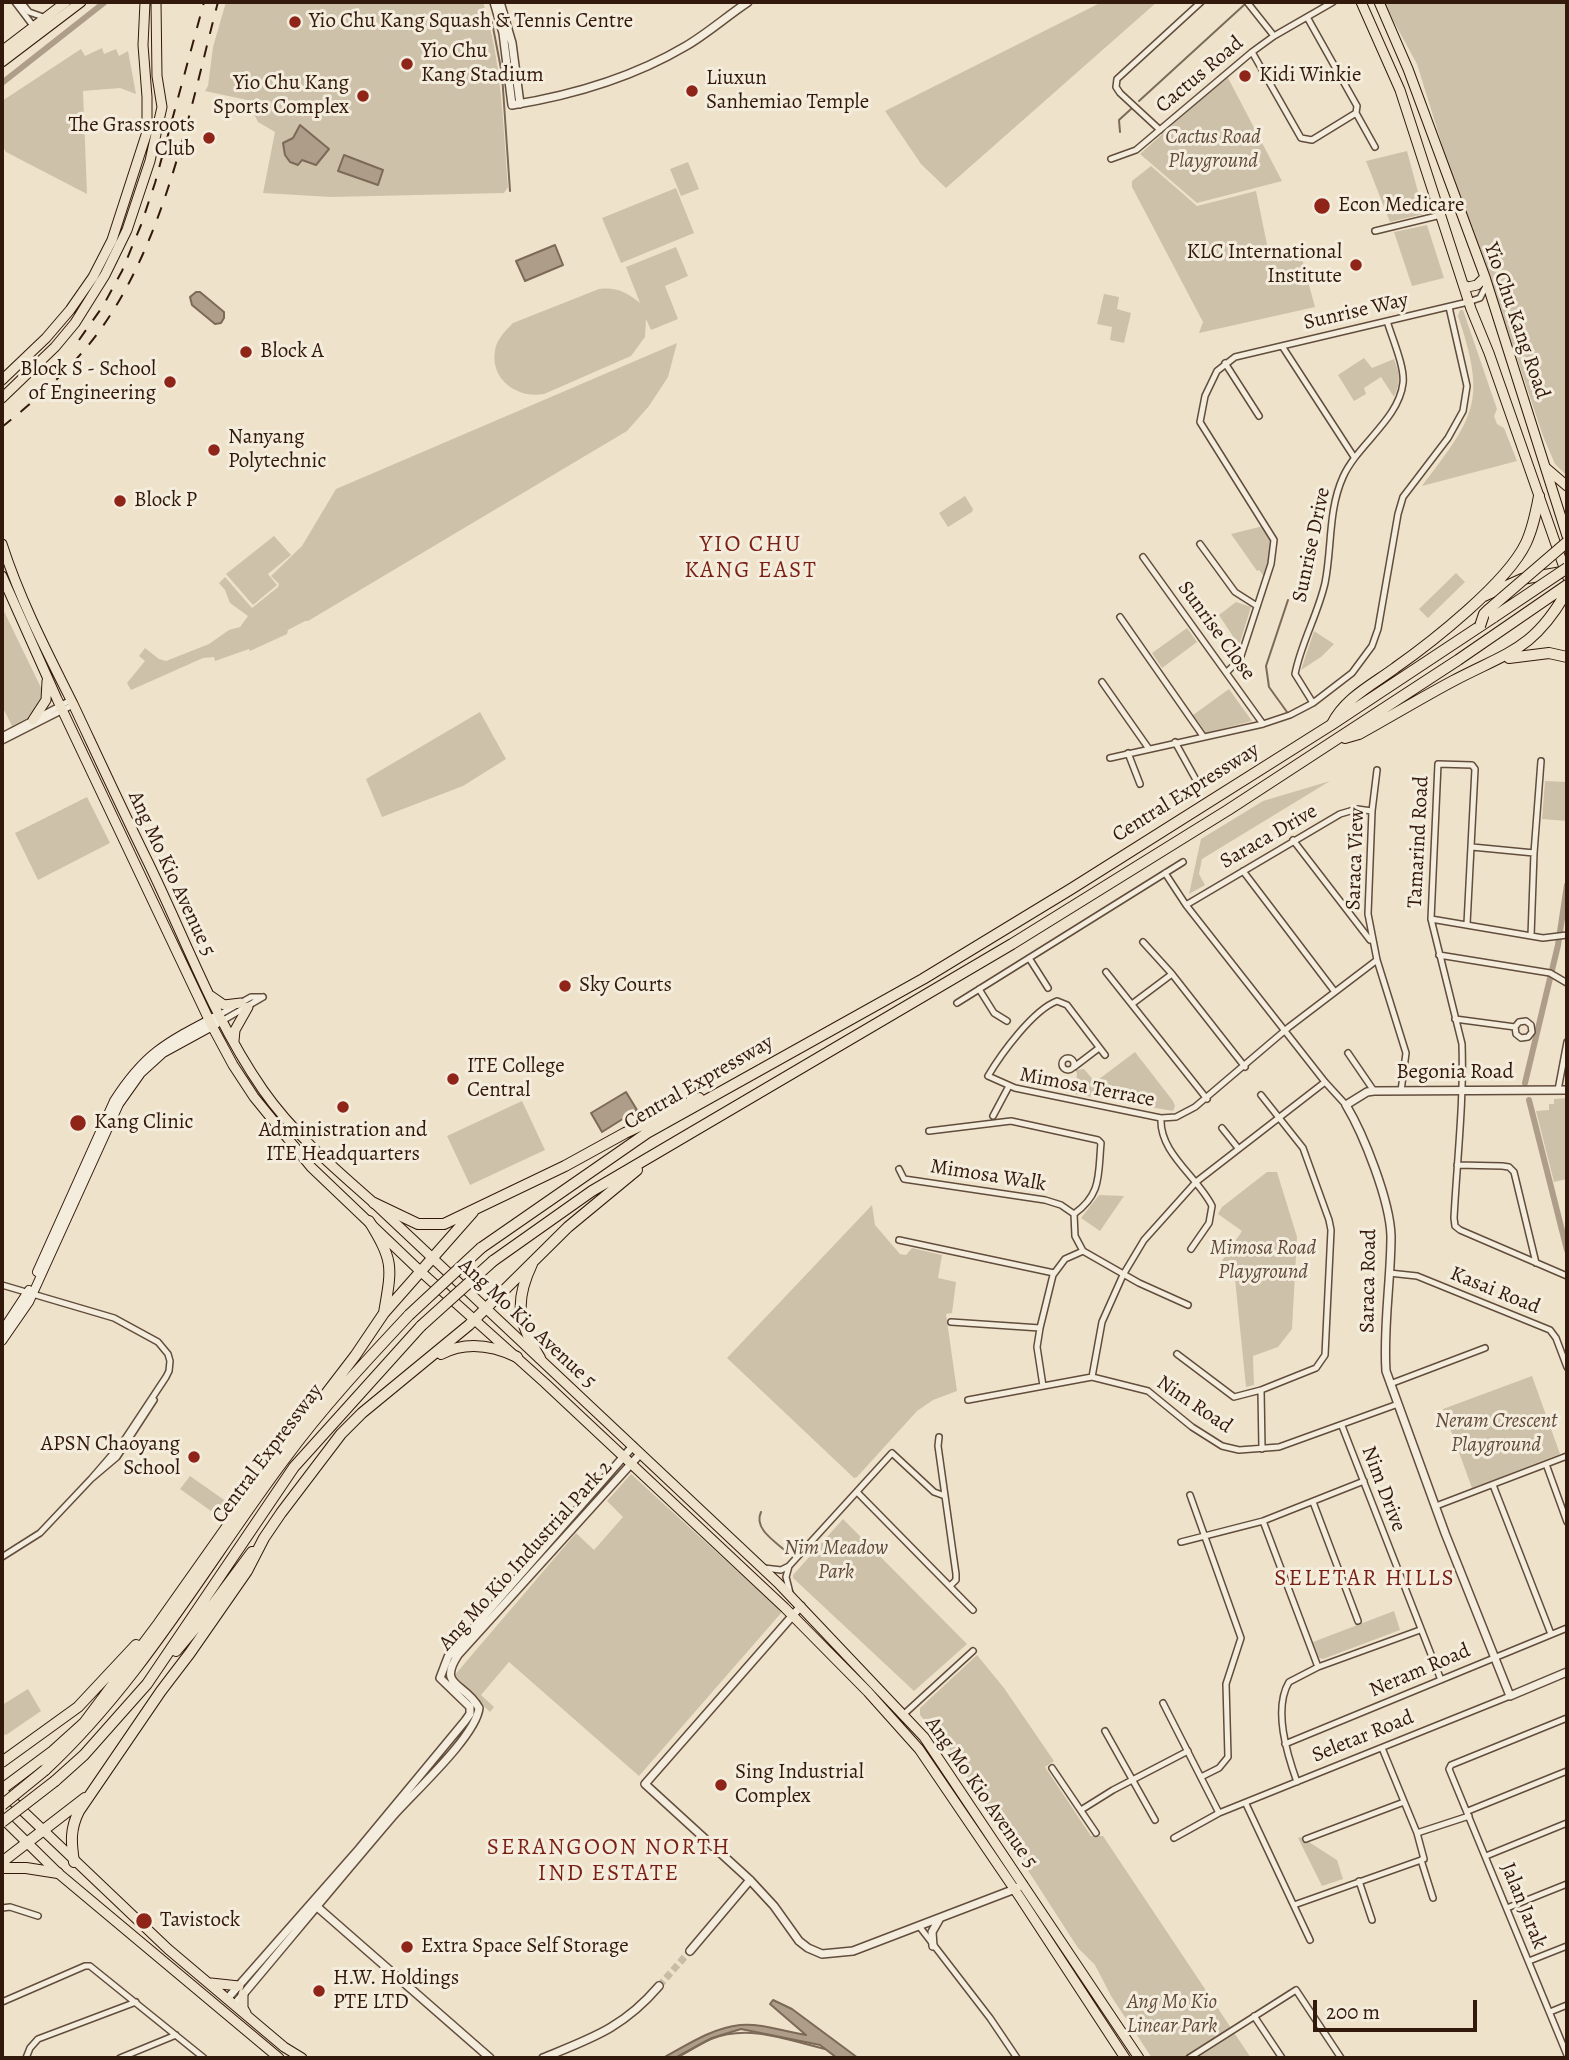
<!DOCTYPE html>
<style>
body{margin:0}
#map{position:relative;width:1569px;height:2060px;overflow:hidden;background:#eee3ca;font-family:Alegreya,serif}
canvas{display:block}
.frame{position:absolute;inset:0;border:4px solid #33190c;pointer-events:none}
.scale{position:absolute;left:1313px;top:2000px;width:164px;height:32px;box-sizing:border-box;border:4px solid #33190c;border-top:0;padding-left:9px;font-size:21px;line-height:24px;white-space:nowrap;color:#33190c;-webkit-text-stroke:5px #f4eddd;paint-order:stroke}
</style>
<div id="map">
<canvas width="1569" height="2060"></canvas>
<div class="frame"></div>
<div class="scale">200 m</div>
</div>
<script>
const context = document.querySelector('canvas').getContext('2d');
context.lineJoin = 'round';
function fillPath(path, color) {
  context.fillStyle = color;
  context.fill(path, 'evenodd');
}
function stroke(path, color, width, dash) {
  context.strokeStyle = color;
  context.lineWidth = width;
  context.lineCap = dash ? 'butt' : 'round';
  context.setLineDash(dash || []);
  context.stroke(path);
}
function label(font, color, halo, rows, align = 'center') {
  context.font = font + ' Alegreya,serif';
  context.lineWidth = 6;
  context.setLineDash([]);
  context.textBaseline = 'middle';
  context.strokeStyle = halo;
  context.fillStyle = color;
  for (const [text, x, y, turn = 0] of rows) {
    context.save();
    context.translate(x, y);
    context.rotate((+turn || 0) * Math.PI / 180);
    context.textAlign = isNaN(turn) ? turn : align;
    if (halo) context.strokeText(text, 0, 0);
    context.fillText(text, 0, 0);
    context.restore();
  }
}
fillPath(new Path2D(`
 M226,2H483C502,61 503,125 508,187L504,193L331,197L263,193L275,132L258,122L247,100L205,91L208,86L213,47Z
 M1102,2H1157L946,188L921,164L885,111Z
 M1383,2H1567V476L1555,464L1543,436L1481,251L1452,177L1417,64Z
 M102,48L104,54L116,49L119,56L128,51L136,94L120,88L83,91L87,194L6,152L2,145V101L81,49L85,56Z
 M1227,76L1282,181L1197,203L1140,154Z
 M1407,151L1424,214L1390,222L1366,161Z
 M688,162L699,189L681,196L670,169Z
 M1151,166L1197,206L1256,191L1269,254L1299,248L1315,307L1199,333L1203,322L1132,187V181Z
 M676,188L694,233L621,263L602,218Z
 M1427,225L1444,278L1412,286L1394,232Z
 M676,247L688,276L665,286L678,319L651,330L646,319L645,337L631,356L544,394C518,399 490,380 495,351C496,340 505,331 513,323L599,289C617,287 626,292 640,303L626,267Z
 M1104,294L1119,297L1117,309L1131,313L1124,343L1110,340L1112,327L1097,324Z
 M1460,310H1463L1497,409L1494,416L1497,424L1504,428L1517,461L1422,486C1475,416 1487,402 1458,316Z
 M677,343L668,377L649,406L627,431L308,621H305L288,630L287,634L250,651L249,649L215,661L214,657L203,658L131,690L127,683L145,661L139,656L145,648L159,659L166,661L209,644L229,630L240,627L248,616L230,603L225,590L219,583L225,577L252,608L278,587L279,584L271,576L302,546L336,489Z
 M1364,358L1372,368L1394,359C1400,375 1401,381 1394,397L1381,377L1364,388L1366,394L1354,401L1338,375Z
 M965,496L973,509L972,512L948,527L939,513Z
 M1263,526L1272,541L1265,578L1259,570L1257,571L1231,534Z
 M274,536L291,555L268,574L277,585L253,605L226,574Z
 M1456,573L1465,582L1428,618L1419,609Z
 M1236,602L1251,607L1237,652L1231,643L1234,638L1219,615Z
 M2,607L45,696L31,716L12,726L2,706Z
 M1187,628L1197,642L1162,668L1152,653Z
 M1314,631L1334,644L1321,657L1301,670Z
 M1229,689L1252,721L1206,733L1193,715Z
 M480,712L506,759L463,786L382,817L366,779Z
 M1330,781L1202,859L1199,874L1205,885L1189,894L1201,839L1263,801Z
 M1545,781L1567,782V821L1542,819Z
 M87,797L110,843L38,880L15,833Z
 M1135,1052L1173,1101L1175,1106L1173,1111L1075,1094L1077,1073L1075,1070L1084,1069L1095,1082Z
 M1567,1098V1179L1554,1182L1536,1111L1549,1110V1104H1554V1099Z
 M522,1101L545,1150L470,1185L447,1136Z
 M1267,1172H1277L1297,1237L1292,1329L1278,1347L1253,1356L1254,1385L1246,1387L1235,1279L1224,1271L1222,1261L1242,1231L1218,1214L1222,1207Z
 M1099,1195L1124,1196L1100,1231L1081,1218Z
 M872,1205L875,1225L900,1254L906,1255L912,1248L942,1255L938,1278L956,1282L952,1313L946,1314L957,1391L933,1400L917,1411L857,1477L854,1478L727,1358Z
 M1532,1376L1560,1454L1472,1488L1443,1409Z
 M631,1474L782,1612L639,1776L509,1662L481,1695L494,1707L490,1712L453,1677L576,1533L594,1550L623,1517L607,1501Z
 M190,1476L227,1502L218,1516L180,1489Z
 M843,1519L967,1644L914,1691L793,1578V1575Z
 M1394,1611L1400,1630L1323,1659L1319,1658L1313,1642Z
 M977,1655L1004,1688L1054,1761L1045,1767L1091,1836H1103L1251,2058H1152L1111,1996L1095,1965L1078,1948L951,1751L920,1715V1708Z
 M28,1689L41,1711L6,1735L2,1734V1705Z
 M1301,1837L1337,1860L1343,1879L1322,1886L1298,1838Z`), '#cec1aa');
const water = new Path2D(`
 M300,125L329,149L316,165L302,160L298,165L290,162L285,155L283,143L293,138Z
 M344,155L383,170L378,185L338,171Z
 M555,245L563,265L525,281L516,261Z
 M196,292H200L224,312V318L221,323L215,324L192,305L190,297Z
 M626,1092L637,1110L602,1132L591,1113Z
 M773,2000L792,2009L858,2058H837L820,2045L741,2029L712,2038L675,2058H663C687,2045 712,2028 740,2025C762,2023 785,2032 806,2035L770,2004Z`);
fillPath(water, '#ae9e89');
stroke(water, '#7d6957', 2);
stroke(new Path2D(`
 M492,22L502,74L510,191
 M1139,101L1244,5
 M1120,132L1119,120L1131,109
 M1287,712L1269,687L1266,666L1288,600
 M761,1512C753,1529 776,1542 788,1553
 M676,2058C688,2052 699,2044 711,2039C749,2024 787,2040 825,2049`), '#7d6957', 2);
stroke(new Path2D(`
 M2,83L105,2
 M1525,1083L1558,945L1567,885
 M1529,1100L1567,1250`), '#ae9e89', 6);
stroke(new Path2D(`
 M659,1986L690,1951`), '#c9bba4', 7, [7, 3.5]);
const minor = new Path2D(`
 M15,2L34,27
 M21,2L29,12L46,18
 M1247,2L1274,36
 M1307,17L1357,106L1356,113L1375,147
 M1252,52L1301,138L1312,140L1356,113
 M1160,130L1120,93L1116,87L1117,79L1201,2
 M1111,159L1136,150L1252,52L1274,36L1333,2
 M1375,231L1441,215
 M1282,346L1354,457
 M1225,363L1259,416
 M1200,544L1235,592L1257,606
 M1143,557L1263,724
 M1120,617L1203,736
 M1227,672L1240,659L1271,564L1274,540L1200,422L1205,396L1217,371L1235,357L1468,302L1480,298L1487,284
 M1102,682L1149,749
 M1313,703L1295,674C1301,643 1318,614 1325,583C1332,549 1328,510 1343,477C1357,445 1399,419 1403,383C1405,367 1392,338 1387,321
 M2,736L71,700
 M2,741L73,705
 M1175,742L1195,778
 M1128,753L1140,784
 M1110,758L1263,724L1290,715L1313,703L1352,673L1372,646L1378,629L1398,514L1403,497L1448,438L1463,411L1467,386L1449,307
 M1377,770L1372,811L1368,914L1377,960L1406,1053L1401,1091
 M1293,840L1370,940
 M1472,847L1534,853
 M1243,871L1335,992
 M1165,873L1186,905L1325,1082L1346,1105
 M1186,905L1340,814L1357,809L1372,811
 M1431,919L1543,938L1567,935
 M1467,924L1475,769L1472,765L1438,764L1431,919L1462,1044C1464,1102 1457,1160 1454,1218L1455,1226L1460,1230L1567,1276
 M1531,936L1534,853L1541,761
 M1143,942L1172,974L1245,1067
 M1439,955L1550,973L1567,983
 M1029,958L1048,988
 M1106,972L1207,1099
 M979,989L994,1013L1007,1021
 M957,1003L1183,862
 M1132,1004L1172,974
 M219,1015L251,997H263
 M1455,1019L1515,1027L1519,1022L1526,1021L1531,1025L1532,1032L1528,1037L1521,1038L1516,1034L1515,1027
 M222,1021L263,997
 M1348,1053L1374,1091
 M1105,1055L1067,1005L1057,1001C1033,1010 1001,1054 988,1076L1015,1088L1161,1118L1176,1117L1195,1107L1289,1027L1377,960
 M1062 1064a6 6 0 1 1 12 0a6 6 0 1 1-12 0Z
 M1074,1067L1099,1048
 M1558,1090L1567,1042
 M993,1116L1009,1086
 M1161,1118C1159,1153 1197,1176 1212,1206L1209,1223L1191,1249
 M1222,1128L1238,1148
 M929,1131L1011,1121L1098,1140L1101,1143C1098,1175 1102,1194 1074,1214
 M1457,1165L1502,1166L1509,1167L1514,1172L1536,1263
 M899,1169L904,1179L1045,1200L1061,1205L1074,1214
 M1074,1214L1075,1236L1083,1251L1139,1283L1188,1305
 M899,1240L1054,1273
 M1389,1273L1417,1276L1550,1330L1556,1338L1567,1367
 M2,1285L114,1318L158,1342L168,1354L170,1361L169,1371L166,1377L123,1442L91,1479L40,1533L2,1557
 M951,1322L1040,1328
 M1177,1354L1234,1397L1261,1390L1316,1368L1325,1355L1331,1230L1329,1220L1303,1148L1261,1095
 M1092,1377L1102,1322L1123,1275L1144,1240L1196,1182L1325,1082
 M1390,1384L1485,1348
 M1043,1386L1037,1347L1040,1328L1053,1275L1065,1259L1083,1251
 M1261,1390L1262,1449
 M968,1400L1092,1377L1148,1391L1192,1427L1222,1446L1239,1450L1279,1447L1398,1404
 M1342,1426L1441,1680
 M939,1437L938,1446L956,1574V1580L950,1586
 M1546,1464L1567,1522
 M91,1479L117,1457L154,1400
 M1493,1485L1551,1634
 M857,1492L973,1610
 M1190,1495L1241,1638L1226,1684L1228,1757L1219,1768L1201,1777
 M1313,1502L1358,1621
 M1436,1506L1567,1456
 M1263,1521L1318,1667
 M1181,1542L1263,1521L1364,1481
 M789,1566L892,1453L934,1492L945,1496
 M764,1568L781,1570L789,1566L786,1577L790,1593
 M1163,1703L1219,1813
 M903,1715L973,1651
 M1567,1718L1451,1765L1449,1769L1567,2055
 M1105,1731L1155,1820
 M1285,1744L1567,1628
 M1052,1768L1096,1833
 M1297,1782C1287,1754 1273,1709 1289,1682L1318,1667L1420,1630
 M1246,1804L1310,1940
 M1081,1810L1113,1790L1188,1751
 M1468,1811L1567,1771
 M1417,1833L1469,1816
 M1174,1838L1219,1813L1510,1696
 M1306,1839L1404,1802
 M1486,1856L1567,1823
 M1421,1860L1433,1898
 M1359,1881L1372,1920
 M1294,1905L1424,1859L1417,1833L1382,1748
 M2,1908L10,1907L38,1916
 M1507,1908L1567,1884
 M919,1926L990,2018L1017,2058
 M1529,1961L1567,1946
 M2,2002L85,1966H90L204,2058
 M1550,2012L1567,2005
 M1254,2016L1282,2058
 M26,2058L30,2048L38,2039L136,2002
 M120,2058L176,2035
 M1189,2058L1296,1990L1341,2058`);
const tertiary = new Path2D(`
 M494,2L503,33L512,105C574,95 632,78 686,46C708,33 727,16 748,2
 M500,2L512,43L520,104
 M1567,1090L1374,1091L1367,1092L1346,1105C1364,1135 1390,1201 1391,1236C1391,1281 1383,1326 1386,1371L1445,1533L1510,1696L1567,1672
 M801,1606L645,1784L750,1880L774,1906L799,1941L808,1948L822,1954L853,1951L1015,1889L1023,1884
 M315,1905L490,2058
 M933,1946L932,1932L940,1918
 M690,1951L750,1880
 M227,1999L359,1849L465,1721L470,1714V1707L440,1678L448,1657L633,1446
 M235,2004C288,1941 340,1878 393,1816C414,1792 476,1736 479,1708C465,1682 437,1687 458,1655L640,1454
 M543,2058C592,2038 623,2028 659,1986`);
const secondary = new Path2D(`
 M37,1272L114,1101C144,1054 165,1043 213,1018
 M2,1331L29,1290
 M2,1341L29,1302L119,1104L141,1073L163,1053L216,1024`);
const primary = new Path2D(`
 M1361,2L1400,90L1471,309L1489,353L1567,576
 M1379,2L1408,69L1485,277L1567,536
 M2,51L66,2
 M2,62L81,2
 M1464,285L1468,287L1477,285L1485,277
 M2,380L46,338L70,310L93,277L112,240L147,132V97L143,45L145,2
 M2,398L55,347L75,323L105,275L127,230L150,161L162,107L157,76L156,2
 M1546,468L1567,486
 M2,544C20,600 47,652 73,704C97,755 121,807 146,858C184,935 213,1018 263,1090C293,1133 334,1168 374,1203L778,1583L924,1737L1139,2058
 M2,576L57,699L212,1026L233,1065L254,1097L311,1167L420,1271L545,1383L785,1608L868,1692L919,1749L1019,1896L1125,2058
 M33,720L46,700L47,681
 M211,996L224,1005L241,1003
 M234,1041L235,1030L248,1007`);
const trunk = new Path2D(`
 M2,1791L168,1949L284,2047L302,2058
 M2,1818L58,1873L279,2058
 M211,1983L239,1986
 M243,1994V2008L246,2013`);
const motorway = new Path2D(`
 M1484,596L1522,579L1562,572
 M1509,658L1549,653L1567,657
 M1332,724C1345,698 1372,685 1395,668C1432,642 1507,583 1526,543C1533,528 1536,512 1539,496
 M1345,738L1359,734C1390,717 1421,698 1453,681C1508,652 1534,650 1567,591
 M374,1203L418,1224H444L565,1166L625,1133L699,1098
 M369,1221C394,1262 392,1266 384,1313
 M481,1248L647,1133L923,979L1071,889L1331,725L1494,617
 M493,1261L592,1191L1012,944L1228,810L1458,660L1567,585
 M532,1264C514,1302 518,1322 540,1358
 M441,1354C466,1341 492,1345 517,1357
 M176,1651L197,1626L252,1552
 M2,1762L78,1707L136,1645
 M45,1770C141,1681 206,1564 284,1460C322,1408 365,1362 409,1315
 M55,1781L84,1755L147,1684L294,1467L421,1326
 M2,1789L53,1751L84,1723L159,1623L263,1476L355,1356L384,1313L473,1212
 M2,1862L85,1798
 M74,1862C71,1842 70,1829 79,1811L161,1691L190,1653L247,1571L264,1538L281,1513L341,1434L362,1413L469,1325L568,1227L637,1170
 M2,1868H26L58,1873`);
stroke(minor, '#624c3c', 8);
stroke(tertiary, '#624c3c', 10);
stroke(secondary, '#33190c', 10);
stroke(primary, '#33190c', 11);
stroke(trunk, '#33190c', 11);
stroke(motorway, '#33190c', 12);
stroke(minor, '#f4eddd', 5);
stroke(tertiary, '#f4eddd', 7);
stroke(secondary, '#f4eddd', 8);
stroke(primary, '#eee3ca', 9);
stroke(trunk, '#eee3ca', 9);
stroke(motorway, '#eee3ca', 10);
stroke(new Path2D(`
 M79,340L103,306L122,271L141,225L155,183L204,2
 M2,427C41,396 82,359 109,317C168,227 191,105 218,2`), '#33190c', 2, [12, 12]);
const motorwayBridge = new Path2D(`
 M1494,617L1567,568
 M1480,626L1484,614L1488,610L1567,542
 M409,1315L481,1248
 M421,1326L493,1261
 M2,1805L45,1770
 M2,1822L55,1781`);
stroke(motorwayBridge, '#33190c', 12, []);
stroke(motorwayBridge, '#eee3ca', 10);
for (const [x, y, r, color] of [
 [295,22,7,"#8f2418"],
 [407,64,7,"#8f2418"],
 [1245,76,7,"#8f2418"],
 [692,91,7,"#8f2418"],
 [363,96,7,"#8f2418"],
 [209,138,7,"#8f2418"],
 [1322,206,9,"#8f2418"],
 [1356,265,7,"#8f2418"],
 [246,352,7,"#8f2418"],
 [170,382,7,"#8f2418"],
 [214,450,7,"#8f2418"],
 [120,501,7,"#8f2418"],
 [565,986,7,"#8f2418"],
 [453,1079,7,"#8f2418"],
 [343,1107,7,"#8f2418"],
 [78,1123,9,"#8f2418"],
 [194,1457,7,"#8f2418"],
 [721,1785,7,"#8f2418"],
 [144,1921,9,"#8f2418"],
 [407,1947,7,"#8f2418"],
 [319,1991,7,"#8f2418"]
]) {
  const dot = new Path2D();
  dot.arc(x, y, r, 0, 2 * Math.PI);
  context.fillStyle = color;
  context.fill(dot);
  stroke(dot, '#f4eddd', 2.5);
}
label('21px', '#33190c', '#f4eddd', [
 ["Yio Chu Kang Squash & Tennis Centre",309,22],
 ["Yio Chu",421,52],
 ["Kang Stadium",421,76],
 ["Kidi Winkie",1259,76],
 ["Liuxun",706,79],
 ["Sanhemiao Temple",706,103],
 ["Yio Chu Kang",349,84,"right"],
 ["Sports Complex",349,108,"right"],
 ["The Grassroots",195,126,"right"],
 ["Club",195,150,"right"],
 ["Econ Medicare",1338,206],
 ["KLC International",1342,253,"right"],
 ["Institute",1342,277,"right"],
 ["Block A",260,352],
 ["Block S - School",156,370,"right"],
 ["of Engineering",156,394,"right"],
 ["Nanyang",228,438],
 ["Polytechnic",228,462],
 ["Block P",134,501],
 ["Sky Courts",579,986],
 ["ITE College",467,1067],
 ["Central",467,1091],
 ["Kang Clinic",94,1123],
 ["Administration and",343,1131,"center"],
 ["ITE Headquarters",343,1155,"center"],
 ["APSN Chaoyang",180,1445,"right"],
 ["School",180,1469,"right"],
 ["Sing Industrial",735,1773],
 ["Complex",735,1797],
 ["Tavistock",160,1921],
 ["Extra Space Self Storage",421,1947],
 ["H.W. Holdings",333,1979],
 ["PTE LTD",333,2003]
], 'left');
label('21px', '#33190c', '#f4eddd', [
 ["Cactus Road",1200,75,-40],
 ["Sunrise Way",1356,312,-13],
 ["Yio Chu Kang Road",1516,321,71],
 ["Sunrise Drive",1312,545,-78],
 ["Sunrise Close",1216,631,54],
 ["Central Expressway",1186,793,-32],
 ["Saraca Drive",1269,837,-30],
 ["Tamarind Road",1419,842,-87],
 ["Saraca View",1356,859,-88],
 ["Ang Mo Kio Avenue 5",171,874,65],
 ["Begonia Road",1455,1073],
 ["Central Expressway",699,1083,-30],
 ["Mimosa Terrace",1087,1088,11],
 ["Mimosa Walk",988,1176,9],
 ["Saraca Road",1369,1281,-89],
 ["Kasai Road",1495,1291,22],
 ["Ang Mo Kio Avenue 5",527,1324,43],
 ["Nim Road",1194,1405,34],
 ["Central Expressway",268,1454,-53],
 ["Nim Drive",1383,1489,69],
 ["Ang Mo Kio Industrial Park 2",526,1556,-48],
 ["Neram Road",1420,1671,-23],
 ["Seletar Road",1363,1737,-22],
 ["Ang Mo Kio Avenue 5",981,1793,55],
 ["Jalan Jarak",1523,1906,68]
]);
label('italic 21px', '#624b3b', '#f4eddd', [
 ["Cactus Road",1213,138],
 ["Playground",1213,162],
 ["Mimosa Road",1263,1249],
 ["Playground",1263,1273],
 ["Neram Crescent",1496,1422],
 ["Playground",1496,1446],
 ["Nim Meadow",836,1549],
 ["Park",836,1573],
 ["Ang Mo Kio",1172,2003],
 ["Linear Park",1172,2027]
]);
context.letterSpacing = '2px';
label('23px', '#7a1f14', '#f4eddd', [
 ["YIO CHU",751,545],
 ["KANG EAST",751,571],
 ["SELETAR HILLS",1365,1579],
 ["SERANGOON NORTH",609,1848],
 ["IND ESTATE",609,1874]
]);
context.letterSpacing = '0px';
</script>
